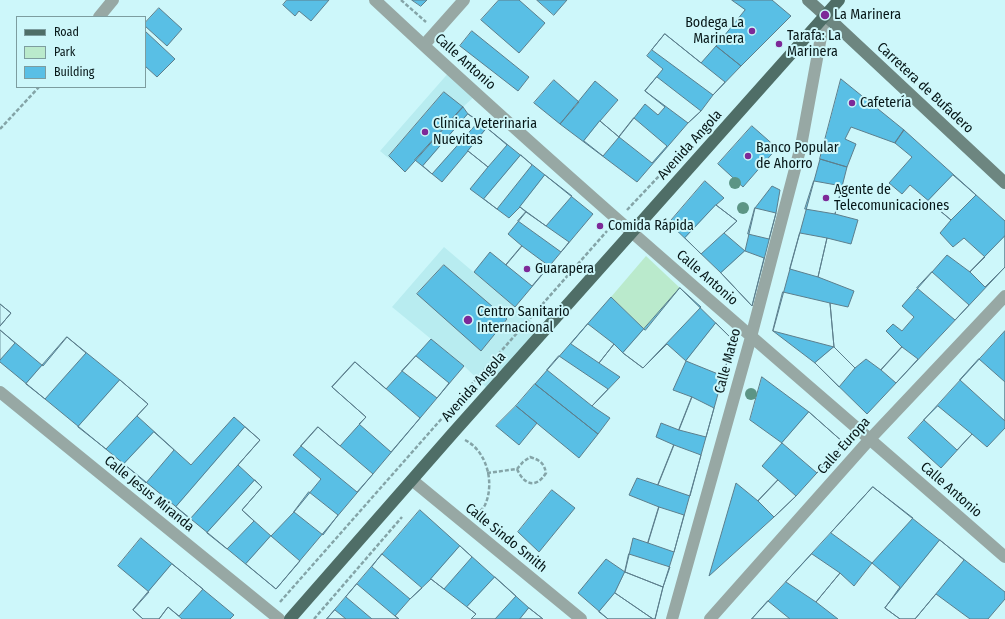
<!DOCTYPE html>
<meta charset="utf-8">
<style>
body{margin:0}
#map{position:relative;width:1005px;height:619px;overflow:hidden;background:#cdf7fa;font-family:"Fira Sans Condensed",sans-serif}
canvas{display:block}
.legend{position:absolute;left:16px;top:16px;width:130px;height:72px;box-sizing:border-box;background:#cdf7fa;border:1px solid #7d9d9f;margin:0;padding:5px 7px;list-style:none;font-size:12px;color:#061617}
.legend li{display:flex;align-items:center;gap:8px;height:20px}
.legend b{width:20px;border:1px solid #7d9d9f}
</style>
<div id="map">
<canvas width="1005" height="619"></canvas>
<ul class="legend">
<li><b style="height:5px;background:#4f6e67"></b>Road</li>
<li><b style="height:11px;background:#baeacc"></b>Park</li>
<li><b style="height:11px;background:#59bfe5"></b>Building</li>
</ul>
</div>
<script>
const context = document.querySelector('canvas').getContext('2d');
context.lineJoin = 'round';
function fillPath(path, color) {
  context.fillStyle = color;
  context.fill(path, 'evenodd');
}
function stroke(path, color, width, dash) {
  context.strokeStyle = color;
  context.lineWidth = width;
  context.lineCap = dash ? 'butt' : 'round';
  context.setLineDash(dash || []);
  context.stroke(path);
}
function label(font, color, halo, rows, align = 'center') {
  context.font = font + ' "Fira Sans Condensed",sans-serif';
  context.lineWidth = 4;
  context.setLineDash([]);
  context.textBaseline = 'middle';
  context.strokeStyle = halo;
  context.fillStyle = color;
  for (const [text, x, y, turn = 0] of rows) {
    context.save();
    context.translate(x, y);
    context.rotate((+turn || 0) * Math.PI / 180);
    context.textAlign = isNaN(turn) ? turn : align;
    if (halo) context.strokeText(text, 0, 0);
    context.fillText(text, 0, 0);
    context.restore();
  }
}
fillPath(new Path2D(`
 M451,70L478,93L463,107L405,172L380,151Z
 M444,247L544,332L490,391L464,366L392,307Z`), '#b8ecf0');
fillPath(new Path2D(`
 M646,256L680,288L645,330L611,297Z`), '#baeacc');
const building = new Path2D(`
 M287,0H329L311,21L299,11L295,16L283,5Z
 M412,0H427L421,6Z
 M499,0H519L545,23L519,53L481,20Z
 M537,0H567L554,15Z
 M732,0H772L791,16L741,66L716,46L745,10Z
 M159,8L182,29L167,46L145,26V23Z
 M145,31L175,59L157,77L145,66Z
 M472,31L529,77L518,91L460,46Z
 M665,34L725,82L713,95L652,50Z
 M665,34L701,63L716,46L741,66L713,95L701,111L688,123L637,182L560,124L595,81L618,100L600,121L619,137L645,104L658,115L665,107L645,91L663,69L647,56Z
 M657,77L701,111L688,123L645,91Z
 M841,79L904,130L895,143L851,127L845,139L856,144L847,167L820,159Z
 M554,80L579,102L560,124L534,103Z
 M444,92L463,107L405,172L389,156Z
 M463,107L468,114L487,128L593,214L515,307L474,272L490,252L506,265L522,246L508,234L526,212L520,207L509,218L470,189L488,167L468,151L442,182L415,160Z
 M468,114L479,121L432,174L423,166Z
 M634,118L667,146L652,163L619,137Z
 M600,121L619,137L603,156L584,141Z
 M752,126L777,148L743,187L718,164Z
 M487,128L507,145L488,167L468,151Z
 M904,130L1005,221V267L867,414L815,363L773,331L820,159L847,167L835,214L858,220L851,244L827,238L818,277L854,291L848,307L830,303L834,347L855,368L866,359L881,370L902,347L886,331L893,324L902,331L914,317L902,306L947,255L970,272L985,257L964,238L953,247L940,233L951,220L910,185L902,194L889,183L912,157L895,143Z
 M521,155L532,165L497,209L484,199Z
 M545,175L572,196L546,226L520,207Z
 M953,175L976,195L951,220L928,201Z
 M705,181L724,198L716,205L737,221L724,233L745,251L755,208L772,186L780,190L776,213L752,306L721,273L669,223Z
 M814,181L842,186L835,214L805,209Z
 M716,205L737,221L701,254L685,238Z
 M755,208L776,213L769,239L748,234Z
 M526,212L569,242L561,252L518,221Z
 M800,233L827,238L818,277L790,269Z
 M1005,236V267L985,287L970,272Z
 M522,246L549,266L532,286L506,265Z
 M745,251L764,258L752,306L721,273Z
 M444,265L507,319L481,351L417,294Z
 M932,272L969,305L955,320L917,288Z
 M680,288L733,340L674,552L663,587L655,619H608L578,593L606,559L625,572L633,538L648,543L659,507L629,495L637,478L658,485L674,445L656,437L661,423L679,430L692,397L673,390L686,361L667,344L643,368L623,353L614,344L599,363L620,377L592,406L610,418L598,434L535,384L611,297L645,330Z
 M680,288L701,307L643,368L623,353Z
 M783,292L830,303L834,347L773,331Z
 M0,304L11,313L0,326Z
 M0,304L11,313L0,326Z
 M716,323L733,340L723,376L686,361Z
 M588,324L614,344L599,363L571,344Z
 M0,330L43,366L67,337L120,380L148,404L137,416L191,465L234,417L260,440L238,465L262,487L242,510L271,536L294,512L321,479L293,455L318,427L340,446L366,417L332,387L355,362L386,389L431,339L464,366L276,589L0,362Z
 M0,330L15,343L0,360Z
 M1005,331V428L987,447L972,434L941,468L908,438Z
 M67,337L86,353L45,399L26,384Z
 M834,347L855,368L839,387L815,363Z
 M902,347L918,359L896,383L881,370Z
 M416,356L449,383L437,398L402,371Z
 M559,356L608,389L592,406L547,370Z
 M979,359L1005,382V421L960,380Z
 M355,362L420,418L391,452L359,424L366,417L332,387Z
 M762,377L809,412L844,443L796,496L774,517L709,576L736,483L758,501L778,480L762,466L782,443L750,420Z
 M120,380L148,404L106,449L78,427Z
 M535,384L598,434L579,458L516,406Z
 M692,397L714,408L706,437L679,430Z
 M516,406L537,423L519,445L496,426Z
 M938,406L972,434L957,450L924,420Z
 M809,412L844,443L817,473L782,443Z
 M245,427L260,440L190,519L176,507Z
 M318,427L373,474L357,492L301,446Z
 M154,432L174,450L146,483L124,464Z
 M674,445L701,455L690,496L658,485Z
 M255,480L262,487L242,510L254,521L227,549L207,533Z
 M778,480L796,496L774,517L758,501Z
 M873,487L913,518L872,563L831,533Z
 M873,487L1005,592V599L988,619H970L936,594L915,619H900L885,608L900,587L872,563L854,586L840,573L816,602L838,619H752Z
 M552,490L575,508L539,552L518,532Z
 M309,492L338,515L323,535L294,512Z
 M659,507L684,515L674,552L648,543Z
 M420,510L529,608L543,619H471L476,614L431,579L410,599L395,616L399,619H327Z
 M271,536L300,561L276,589L246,564Z
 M141,538L234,615L230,619H182L168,607L159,619H143L133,610L149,592L118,566Z
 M940,540L964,560L915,619H900L885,608Z
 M460,546L472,557L444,589L431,579Z
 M382,554L422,588L410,599L372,567Z
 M629,554L670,567L663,587L625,572Z
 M812,554L840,573L816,602L786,582Z
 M172,564L203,589L179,616L168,607L159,619H143L133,610Z
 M625,572L663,587L655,619H653L615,593Z
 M495,577L516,596L495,619H471L476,614L467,607Z
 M357,584L395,616L399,619H372L346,597Z
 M615,593L653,619H608L599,612Z
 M768,601L790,619H752Z
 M529,608L543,619H520Z
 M335,610L346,619H327Z`);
fillPath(building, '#59bfe5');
stroke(building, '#5c7e8c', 1);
stroke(new Path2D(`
 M401,0L426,22
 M0,129L39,87
 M627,210L676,158
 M465,440C487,451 495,483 485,505C483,509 479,512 477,514
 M487,473L517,469L523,462L530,457C540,460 544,463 546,473C536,489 524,485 517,469
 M280,602L607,231
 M314,619L402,517`), '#84a4a7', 2.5, [4, 2]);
stroke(new Path2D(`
 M375,0C580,192 794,372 1005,557
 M99,17L113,0
 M424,45L464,0
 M0,392L279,619
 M412,480L581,619
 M672,619L751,337L801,146L825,15
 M710,619L870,439L1005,296`), '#97a8a4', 12);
stroke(new Path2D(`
 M808,0L837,26L1005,183`), '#6d8680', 12);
stroke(new Path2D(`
 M290,619L453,433L839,0`), '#4f6e67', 12);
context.fillStyle = '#5c9585';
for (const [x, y] of [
 [735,183],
 [743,208],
 [751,394]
]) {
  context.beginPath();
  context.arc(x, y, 6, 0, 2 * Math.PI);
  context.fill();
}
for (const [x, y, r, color] of [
 [825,15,5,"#7d2998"],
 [752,31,4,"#7d2998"],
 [779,44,4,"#7d2998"],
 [852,103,4,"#7d2998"],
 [425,132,4,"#7d2998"],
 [748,156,4,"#7d2998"],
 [826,198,4,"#7d2998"],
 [600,226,4,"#7d2998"],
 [527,269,4,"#7d2998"],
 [468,320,5,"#7d2998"]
]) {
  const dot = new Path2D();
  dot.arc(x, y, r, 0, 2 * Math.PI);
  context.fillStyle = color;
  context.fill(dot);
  stroke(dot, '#cdf7fa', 1.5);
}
label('14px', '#061617', '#cdf7fa', [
 ["La Marinera",834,15],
 ["Bodega La",744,23,"right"],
 ["Marinera",744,39,"right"],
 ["Tarafa: La",787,36],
 ["Marinera",787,52],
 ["Cafetería",860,103],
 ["Clínica Veterinaria",433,124],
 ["Nuevitas",433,140],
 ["Banco Popular",756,148],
 ["de Ahorro",756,164],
 ["Agente de",834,190],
 ["Telecomunicaciones",834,206],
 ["Comida Rápida",608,226],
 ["Guarapera",535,269],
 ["Centro Sanitario",477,312],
 ["Internacional",477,328]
], 'left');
label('14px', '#061617', '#cdf7fa', [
 ["Calle Antonio",465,62,42],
 ["Carretera de Bufadero",925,88,43],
 ["Avenida Angola",690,145,-48],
 ["Calle Antonio",707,278,41],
 ["Calle Mateo",728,361,-75],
 ["Avenida Angola",474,387,-48],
 ["Calle Europa",844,446,-48],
 ["Calle Antonio",951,490,41],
 ["Calle Jesus Miranda",149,494,39],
 ["Calle Sindo Smith",506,538,39]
]);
</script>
